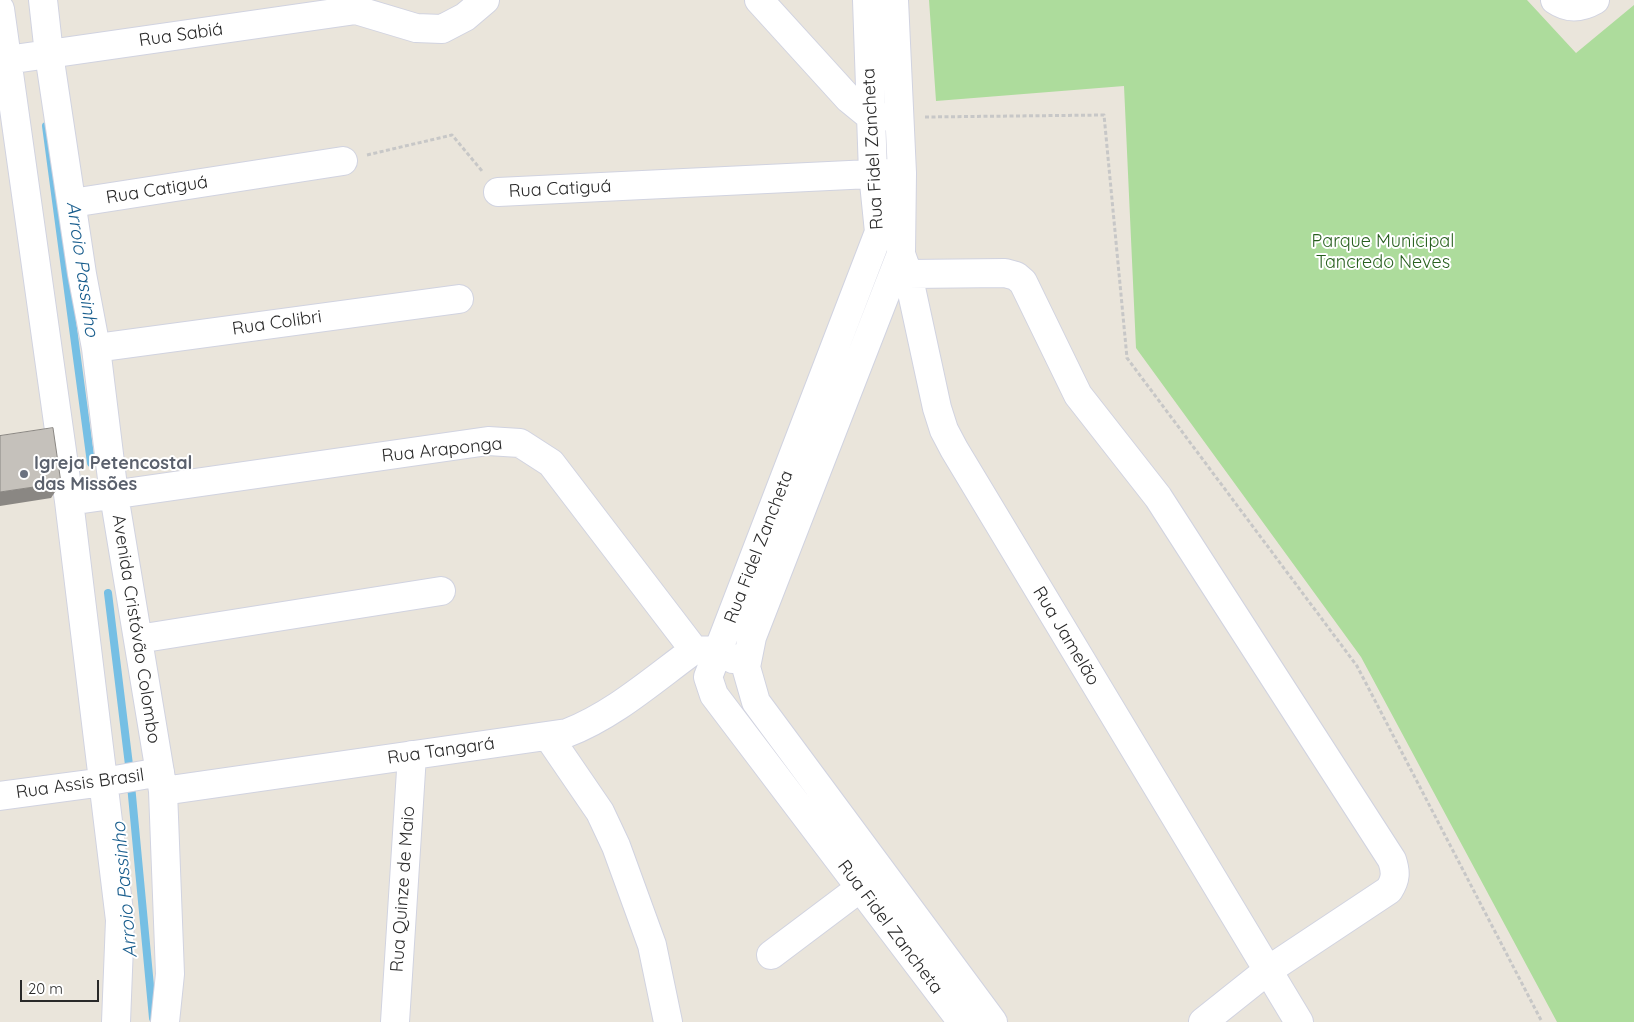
<!DOCTYPE html>
<meta charset="utf-8">
<style>
body{margin:0}
#map{position:relative;width:1634px;height:1022px;overflow:hidden;background:#eae5db;font-family:Quicksand,sans-serif}
canvas{display:block}
.scale{position:absolute;left:20px;top:980px;width:79px;height:22px;box-sizing:border-box;border:2px solid #292929;border-top:0;padding-left:6px;font-size:15px;line-height:18px;white-space:nowrap;color:#292929;-webkit-text-stroke:4px #fff;paint-order:stroke}
</style>
<div id="map">
<canvas width="1634" height="1022"></canvas>
<div class="scale">20 m</div>
</div>
<script>
const context = document.querySelector('canvas').getContext('2d');
context.lineJoin = 'round';
function fillPath(path, color) {
  context.fillStyle = color;
  context.fill(path, 'evenodd');
}
function stroke(path, color, width, dash) {
  context.strokeStyle = color;
  context.lineWidth = width;
  context.lineCap = dash ? 'butt' : 'round';
  context.setLineDash(dash || []);
  context.stroke(path);
}
function label(font, color, halo, rows, align = 'center') {
  context.font = font + ' Quicksand,sans-serif';
  context.lineWidth = 4;
  context.setLineDash([]);
  context.textBaseline = 'middle';
  context.strokeStyle = halo;
  context.fillStyle = color;
  for (const [text, x, y, turn = 0] of rows) {
    context.save();
    context.translate(x, y);
    context.rotate((+turn || 0) * Math.PI / 180);
    context.textAlign = isNaN(turn) ? turn : align;
    if (halo) context.strokeText(text, 0, 0);
    context.fillText(text, 0, 0);
    context.restore();
  }
}
fillPath(new Path2D(`
 M929,0H1527L1576,53L1634,5V1022H1557L1361,657L1136,348L1124,86L936,101Z`), '#addc9c');
stroke(new Path2D(`
 M46,126L91,463
 M108,593L129,765
 M131,785L153,1018`), '#76bfe4', 8);
const minor = new Path2D(`
 M43,0L49,54L82,274L96,348L114,495L163,791L170,974L165,1022
 M759,0L849,99L871,117H882
 M867,0L873,173L879,232L708,677L714,695L962,1022
 M894,0L902,173L901,254L752,637L746,667L756,702L993,1022
 M1555,0C1568,9 1581,8 1595,0
 M0,9L69,501L120,920L116,1022
 M7,60L356,10L416,28L442,29L465,17L485,0
 M498,192L891,173
 M72,203L343,161
 M902,257L908,274L937,408L944,430L954,449L1299,1022
 M908,274L1005,273L1016,276L1023,282L1078,395L1158,497L1392,860C1396,872 1396,879 1389,890L1267,971L1203,1022
 M96,348L459,299
 M69,501L488,441L520,443L551,463L694,650L719,651L733,659
 M138,639L441,591
 M548,736L600,812L616,846L652,945L668,1022
 M163,791L567,733C614,715 654,679 694,650
 M0,796L104,782L160,772
 M771,955L860,888
 M395,1022L412,755`);
stroke(minor, '#d1d3e0', 30);
stroke(new Path2D(`
 M925,117L1104,115L1127,358L1357,666L1542,1022
 M367,155L452,135L482,171`), '#c7c7c7', 3, [4, 2.5]);
stroke(minor, '#fff', 28);
fillPath(new Path2D(`
 M61,483L51,498L0,506V492Z`), '#8a8783');
const building = new Path2D(`
 M53,428L61,483L0,492V436Z`);
fillPath(building, '#c5c1bb');
stroke(building, '#8a8783', 1);
for (const [x, y, r, color] of [
 [24,474,5,"#6b7280"]
]) {
  const dot = new Path2D();
  dot.arc(x, y, r, 0, 2 * Math.PI);
  context.fillStyle = color;
  context.fill(dot);
  stroke(dot, '#fff', 2);
}
label('18px', '#292929', '#fff', [
 ["Rua Sabiá",181,35,-8],
 ["Rua Fidel Zancheta",873,149,-93],
 ["Rua Catiguá",560,189,-3],
 ["Rua Catiguá",157,190,-9],
 ["Rua Colibri",277,323,-8],
 ["Rua Araponga",442,450,-6],
 ["Rua Fidel Zancheta",759,547,-69],
 ["Avenida Cristóvão Colombo",136,629,81],
 ["Rua Jamelão",1066,636,59],
 ["Rua Tangará",441,751,-8],
 ["Rua Assis Brasil",80,784,-8],
 ["Rua Quinze de Maio",403,889,-86],
 ["Rua Fidel Zancheta",890,927,53]
]);
label('18px', '#285f1f', '#fff', [
 ["Parque Municipal",1383,242],
 ["Tancredo Neves",1383,263]
]);
label('bold 18px', '#5b616d', '#fff', [
 ["Igreja Petencostal",34,464],
 ["das Missões",34,485]
], 'left');
label('italic 19px', '#185d8d', '#fff', [
 ["Arroio Passinho",82,269,82],
 ["Arroio Passinho",125,890,-95]
]);
</script>
